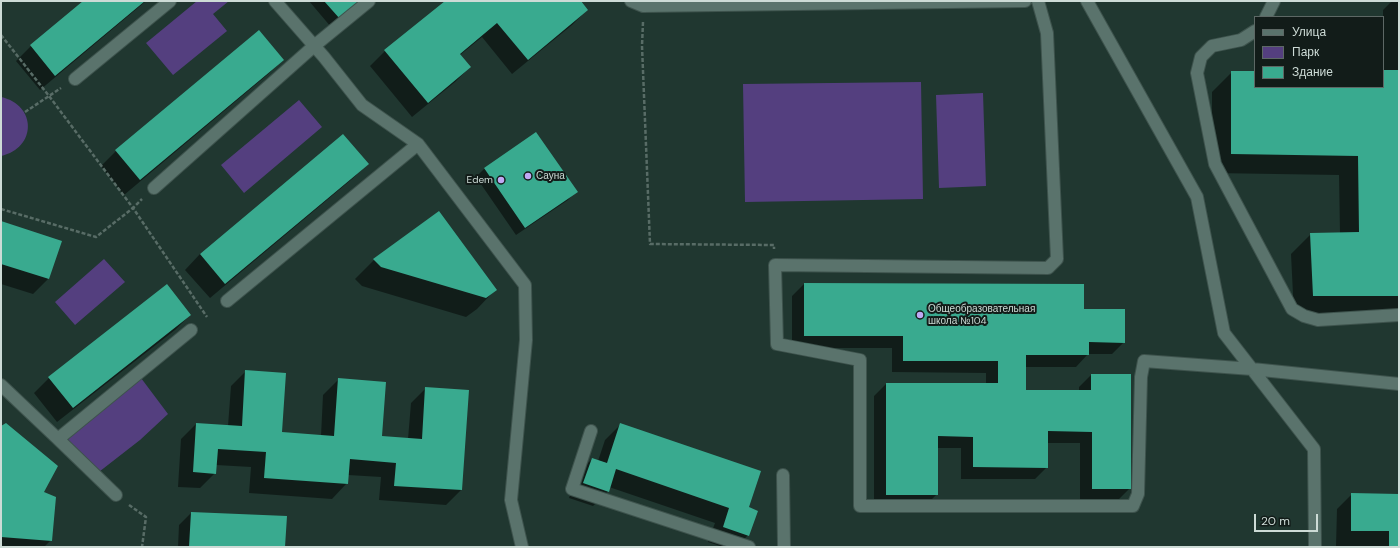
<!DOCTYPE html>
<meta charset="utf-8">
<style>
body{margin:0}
#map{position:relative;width:1400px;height:548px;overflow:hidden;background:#203730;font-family:"DM Sans",sans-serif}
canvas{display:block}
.frame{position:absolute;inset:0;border:2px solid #cddbd6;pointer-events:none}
.legend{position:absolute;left:1254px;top:16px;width:130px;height:72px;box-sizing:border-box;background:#121c19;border:1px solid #5d6865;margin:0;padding:5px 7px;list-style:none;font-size:12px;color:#cddbd6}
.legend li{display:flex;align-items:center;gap:8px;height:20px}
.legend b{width:20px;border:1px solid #5d6865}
.scale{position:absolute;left:1254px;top:514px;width:64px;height:18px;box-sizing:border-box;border:2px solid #cddbd6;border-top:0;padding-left:5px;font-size:12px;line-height:14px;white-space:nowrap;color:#cddbd6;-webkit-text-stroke:3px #121c19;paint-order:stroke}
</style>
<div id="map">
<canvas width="1400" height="548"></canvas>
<div class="frame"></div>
<ul class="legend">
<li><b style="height:5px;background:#5a736c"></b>Улица</li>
<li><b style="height:11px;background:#543f7f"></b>Парк</li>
<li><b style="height:11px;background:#39aa8f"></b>Здание</li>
</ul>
<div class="scale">20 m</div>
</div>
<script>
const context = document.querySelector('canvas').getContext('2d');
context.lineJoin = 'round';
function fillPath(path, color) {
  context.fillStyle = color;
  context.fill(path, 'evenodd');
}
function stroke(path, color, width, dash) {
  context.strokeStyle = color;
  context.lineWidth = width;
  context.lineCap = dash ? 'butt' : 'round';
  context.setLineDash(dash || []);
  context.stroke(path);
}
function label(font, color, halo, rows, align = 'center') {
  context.font = font + ' "DM Sans",sans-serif';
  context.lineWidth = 4;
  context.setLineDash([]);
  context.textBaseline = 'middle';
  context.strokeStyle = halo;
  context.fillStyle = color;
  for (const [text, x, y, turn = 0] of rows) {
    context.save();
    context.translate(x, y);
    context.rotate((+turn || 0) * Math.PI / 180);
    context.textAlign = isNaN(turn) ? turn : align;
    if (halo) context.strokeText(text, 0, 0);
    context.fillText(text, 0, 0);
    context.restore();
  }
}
fillPath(new Path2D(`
 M197,1H229L213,14L227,31L173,75L146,43Z
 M921,82L923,199L745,202L743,84Z
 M983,93L986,186L939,188L936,95Z
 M1,97C37,105 37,148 1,156Z
 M299,100L322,127L244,193L221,165Z
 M104,259L125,282L75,325L55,302Z
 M138,374L168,414L140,440L95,475L58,439Z`), '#543f7f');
fillPath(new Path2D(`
 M85,1H146L40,90L16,61L31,46Z
 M309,1H360L331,27Z
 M446,1H579L587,10L572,25L512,74L482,37L460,55L470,67L455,82L412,117L370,66L385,51Z
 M1392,1H1399V316L1294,315L1291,254L1311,234H1340L1339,175L1212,173V92L1232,72H1255V87H1383V10Z
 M283,60L267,75L124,195L101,166L116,151Z
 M536,133L576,191L568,200L516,235L476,177L484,169Z
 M368,164L352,179L210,298L185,270L200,254Z
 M1,222L48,279L33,294L1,284Z
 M374,260L496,289L477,309L466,317L362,286L355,279Z
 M804,284L1083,310L1124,342L1112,354H1088L1076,367H1025V391H1079V387L1091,375L1130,488L1118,500H1080V443H1047V467L1035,479H961V448H937V494L925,506H874V396L886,384H986V373L892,372V348H792V296Z
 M166,286L190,315L175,330L57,422L34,393L49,378Z
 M246,371L281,433L321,436L323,395L339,379L381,437L408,439L411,403L426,388L468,391L461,490L446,505L379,500L381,477L348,475L347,483L332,499L249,493L251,467L216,465L215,473L200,488L178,487L181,439L196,424L228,426L231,386Z
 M620,425L747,508L748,535L737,547H723L708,542L715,523L609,487L608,491L593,506L569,498L577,474L592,459L598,461L605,440Z
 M1,428L42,493L51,540L44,547H1Z
 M1352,494L1399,495V547L1336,546L1337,509Z
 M191,513L284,547H178L179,525Z`), '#0007');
fillPath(new Path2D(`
 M83,1H145L55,76L30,45Z
 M324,1H360L340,19Z
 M445,1H581L588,10L528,60L497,23L460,54L471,67L428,103L384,50Z
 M259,30L284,60L140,180L115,150Z
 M1383,70H1399V296H1313L1310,233L1359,232L1358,156L1231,154V71H1255V87H1383Z
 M536,132L578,192L525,228L484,168Z
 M343,134L369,164L225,284L200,254Z
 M439,211L497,290L486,298L381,267L373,259Z
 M1,221L62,241L49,279L1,264Z
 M804,283L1084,284V309H1125V343L1089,342V355H1026V390H1091V374H1131V489H1092V432L1048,431V468L973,467V437L938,436V495H886V383H998V361H903V336H804Z
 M167,284L191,315L73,408L48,377Z
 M245,370L286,373L282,432L334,436L338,378L386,382L382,436L422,439L425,387L469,390L462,490L394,486L396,463L350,459L348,484L264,478L266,452L218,449L216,474L193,472L196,423L242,426Z
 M6,423L58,466L44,492L56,497L52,541L1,537V426Z
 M620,423L761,471L749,507L758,511L749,536L723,527L729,508L616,469L609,492L583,483L592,458L607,463Z
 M1351,493L1399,494V547H1389V531H1351Z
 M191,512L287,516L285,547H189Z`), '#39aa8f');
const minor = new Path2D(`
 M275,1L324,57L362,105L418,144L525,285L526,340L511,500L522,547
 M631,1L643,6L1025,1
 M1038,1L1047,33L1057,259L1048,268L775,265L777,344L860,360V506H1133L1138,494L1141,377L1144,361L1252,369L1399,384
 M1087,1L1197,197L1224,333L1314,449L1315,547
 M1266,17L1274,1
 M1255,31L1241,40L1212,46L1201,57L1197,73L1215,164L1292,309L1304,316L1318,320L1399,315
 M75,79L170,1
 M154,188L314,46L369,1
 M227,301L418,144
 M1,385L58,439L191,330
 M591,431L572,489L749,547
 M58,439L116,495
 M783,475L784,547`);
stroke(minor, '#3e534d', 14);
stroke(new Path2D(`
 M643,22L642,46L650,244L774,245V249
 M1,35L49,96L133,208L142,199
 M25,112L61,88
 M1,209L96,237L133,208L207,317
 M129,505L146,517L142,547`), '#586c66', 2.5, [4, 2]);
stroke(minor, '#5a736c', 12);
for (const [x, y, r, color] of [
 [528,176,4,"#bfa9f4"],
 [501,180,4,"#bfa9f4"],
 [920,315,4,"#bfa9f4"]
]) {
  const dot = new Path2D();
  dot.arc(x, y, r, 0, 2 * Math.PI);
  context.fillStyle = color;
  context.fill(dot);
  stroke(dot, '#121c19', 1.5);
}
label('10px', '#cddbd6', '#121c19', [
 ["Сауна",536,176],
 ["Edem",493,180,"right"],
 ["Общеобразовательная",928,309],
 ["школа №104",928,321]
], 'left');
</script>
